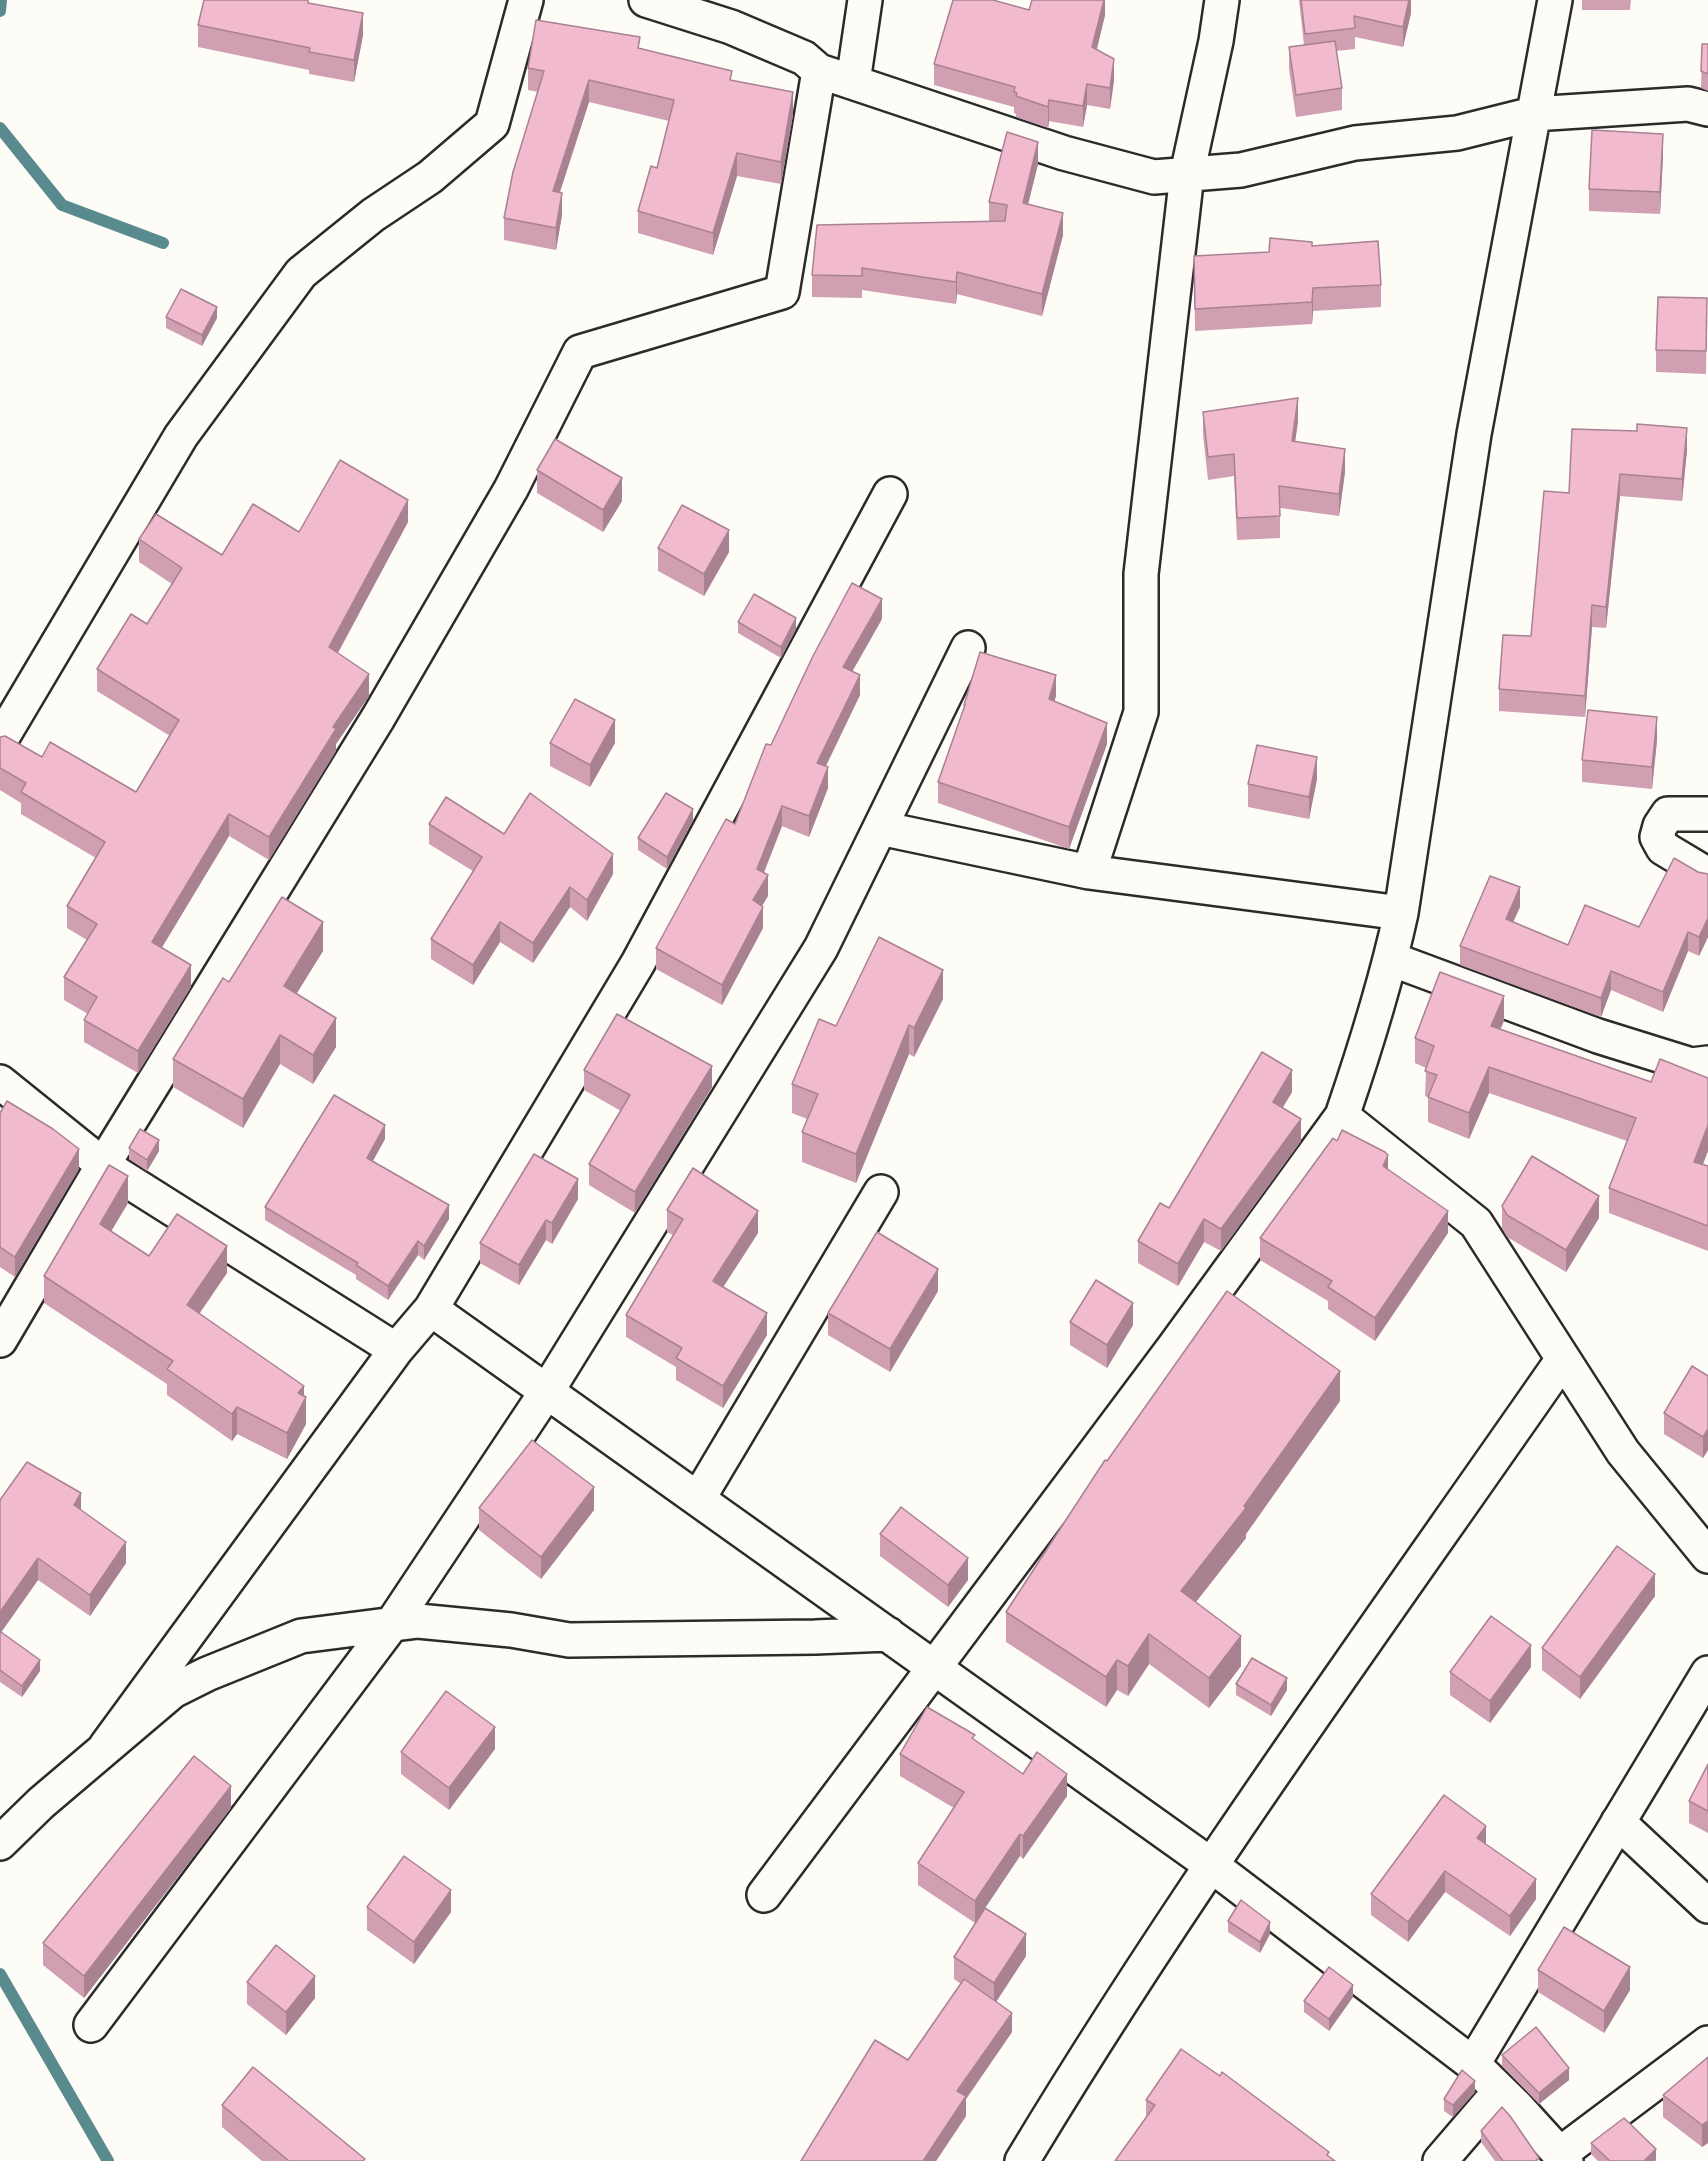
<!DOCTYPE html>
<style>
body{margin:0}
canvas{display:block;background:#fdfcf7}
</style>
<canvas width="1708" height="2161"></canvas>
<script>
const context = document.querySelector('canvas').getContext('2d');
context.lineJoin = 'round';
function stroke(path, color, width, dash) {
  context.strokeStyle = color;
  context.lineWidth = width;
  context.lineCap = dash ? 'butt' : 'round';
  context.setLineDash(dash || []);
  context.stroke(path);
}
function fillPath(path, color) {
  context.fillStyle = color;
  context.fill(path, 'evenodd');
}
stroke(new Path2D(`
 M0,11L1,0
 M0,128L62,205L163,243
 M0,1974L108,2161`), '#598a8d', 12);
const street = new Path2D(`
 M646,0L731,27L804,58L819,71L1064,153L1154,177L1241,170L1355,143L1457,133L1533,114L1688,104L1708,109
 M1555,0L1474,434L1401,913C1386,982 1365,1049 1342,1116L1476,1223L1623,1452L1708,1556
 M853,82L865,0
 M0,741L181,436L301,273L373,215L430,177L492,124L526,0
 M1708,814H1668L1660,826L1657,837L1663,848L1708,875
 M880,828L1089,872L1401,913
 M1089,872L1141,712V574L1187,174L1216,41L1222,0
 M1391,959L1598,1036L1691,1065L1708,1063
 M0,1082L103,1165L396,1350
 M431,1309L1211,1865L1473,2064L1517,2107L1566,2161
 M0,1340L103,1165L378,718L511,489L580,352L782,292L819,71
 M698,1499L881,1192
 M106,1746L396,1350L431,1309L638,963L890,494
 M1618,1822L1708,1906
 M0,1843L41,1803L173,1691L207,1674L301,1636L418,1621L511,1630L569,1640L815,1637L888,1634
 M764,1895L1174,1347L1342,1116
 M91,2025L392,1624L547,1391L821,948L968,648
 M1473,2064L1708,1673
 M1560,2154L1708,2043
 M1022,2161C1188,1885 1379,1624 1563,1359
 M1440,2161L1500,2091`);
stroke(street, '#2b2b2b', 38);
stroke(street, '#fdfcf7', 33);
fillPath(new Path2D(`
 M1105,0V15L1097,49L1114,80L1110,109L1087,105L1083,127L1049,121L1048,128L1016,117V114L1014,113V107L934,85V64L1029,10Z
 M1299,0H1411V13L1403,47L1355,37V49L1336,51L1342,88V110L1296,117L1289,69V47L1304,45Z
 M1582,0H1631L1630,10H1582Z
 M309,3L363,35L354,82L309,74V70L198,47V25Z
 M1702,44H1708V91L1701,88Z
 M640,48L732,80L793,115L781,184L737,176L713,255L638,233V211L657,168L669,121L589,102L560,192L562,215L556,250L504,240V218L538,92L528,90V68Z
 M1663,157L1660,214L1589,211V189Z
 M1038,164L1028,204L1063,235L1042,316L957,294L956,304L862,290V298L812,297V275L989,222V202Z
 M1312,246L1381,285V307L1313,311L1312,324L1195,331L1194,256L1269,252Z
 M1707,298L1706,374L1656,372V350Z
 M166,317L217,318L202,346L166,328Z
 M1203,412L1298,421L1295,442L1345,472L1339,516L1280,508V538L1237,540L1234,476L1208,480L1203,435Z
 M1687,450L1682,501L1620,496L1606,628L1592,627L1585,717L1499,711V689L1531,636L1569,493Z
 M537,470L622,501L603,532L537,493Z
 M408,522L338,653L369,696L336,744V751L269,860L229,836L162,947L191,987L138,1073L84,1042V1020L88,1014L64,1000V977L87,940L67,928V906L96,858L21,814V803L0,790V737L42,757L136,792L170,736L97,691V669L147,624L172,584L139,562V539L222,555L299,532Z
 M658,548L729,552L704,596L658,571Z
 M882,619L852,671L860,695L826,766L828,788L809,837L782,826L764,873L768,896L762,906L763,928L722,1005L656,969V948L735,824Z
 M738,622L796,629L781,658L738,633Z
 M1056,696L1054,701L1107,744L1069,849L938,803V782L964,710V705Z
 M1657,740L1652,789L1582,782V760Z
 M550,743H615L590,787L550,766Z
 M1317,779L1309,819L1248,807V784Z
 M693,820L667,869L638,850V838Z
 M429,824L504,834L613,874L587,921L570,907L533,963L500,942L473,985L431,959V939L473,871L429,844Z
 M1698,872L1708,874V937L1699,956L1688,951L1663,1012L1611,990L1601,1017L1460,965V946L1520,907L1513,922L1568,945L1639,927Z
 M323,951L296,994L336,1047L313,1084L280,1064L243,1128L173,1087V1059Z
 M943,999L914,1057L909,1054L856,1183L802,1162V1132L807,1119L792,1113V1084L836,1026Z
 M1504,1021L1500,1029L1651,1082L1708,1078V1151L1703,1164L1708,1166V1251L1609,1213V1188L1627,1141L1489,1093L1469,1139L1428,1122V1097L1425,1096L1426,1068L1415,1063V1038Z
 M584,1070L712,1087L635,1213L589,1185V1164L621,1111L584,1090Z
 M1292,1092L1282,1108L1301,1141L1221,1251L1204,1242L1178,1286L1138,1263V1241Z
 M0,1113L79,1169L15,1277L0,1267Z
 M385,1139L372,1161L449,1219L424,1260L418,1255L388,1300L356,1279V1275L265,1220V1207Z
 M129,1148L159,1151L147,1171L129,1159Z
 M1388,1170L1448,1233L1375,1341L1328,1309V1301L1260,1260V1238Z
 M578,1199L552,1244L546,1240L519,1285L480,1263V1243Z
 M128,1203L111,1231L149,1256L227,1273L200,1313L304,1396L306,1424L287,1459L237,1434L232,1441L167,1395V1384L44,1303V1276Z
 M1502,1206L1599,1218L1566,1272L1507,1237L1502,1228Z
 M667,1210L758,1233L723,1287L767,1335L723,1408L676,1380V1367L626,1337V1315L673,1235L667,1232Z
 M938,1291L890,1372L828,1335V1313Z
 M1070,1322L1133,1325L1107,1368L1070,1345Z
 M1708,1376V1450L1703,1458L1664,1434V1413Z
 M1340,1401L1246,1534V1538L1196,1602L1241,1666L1209,1708L1149,1664L1128,1696L1117,1690L1106,1707L1006,1642V1612L1107,1461Z
 M0,1500L81,1510L126,1563L90,1616L38,1580L1,1632L40,1671L22,1697L0,1682Z
 M479,1508L594,1510L541,1579L479,1530Z
 M880,1534L968,1580L948,1607L880,1556Z
 M1655,1596L1580,1699L1542,1670V1648Z
 M1531,1667L1490,1723L1450,1695V1672Z
 M1236,1684L1287,1690L1271,1716L1236,1695Z
 M975,1740L1023,1774L1067,1796L1023,1859L1020,1856L985,1908L1026,1956L996,2002L1012,2032L966,2099V2116L936,2161H801L908,2060L961,1984L954,1979V1957L975,1923L918,1885V1863L954,1808L900,1776V1754Z
 M495,1749L449,1810L401,1774V1752Z
 M1708,1764V1833L1689,1823V1801Z
 M231,1808L84,1998L43,1965V1943Z
 M1486,1844L1536,1899L1510,1936L1445,1892L1408,1942L1371,1915V1894Z
 M367,1907L451,1912L414,1964L367,1930Z
 M1228,1921L1270,1934L1260,1953L1228,1932Z
 M1538,1970L1630,1990L1604,2033L1538,1992Z
 M247,1982L315,1998L286,2035L247,2004Z
 M1353,1997L1329,2031L1304,2012V2001Z
 M1502,2055L1569,2080L1539,2104L1502,2066Z
 M1708,2057V2143L1702,2147L1663,2117V2095Z
 M1475,2092L1453,2117L1444,2111V2099Z
 M1146,2100L1329,2156L1146,2118Z
 M222,2105L365,2161H262L222,2127Z
 M1481,2131L1539,2161H1495L1481,2142Z
 M1591,2143L1656,2160L1655,2161H1598L1591,2154Z`), '#d0a0b2');
fillPath(new Path2D(`
 M1104,0H1105V15L1092,68V47Z
 M1409,0H1411V13L1403,47V27Z
 M363,13V35L354,82V60Z
 M1114,59V80L1110,109V88Z
 M589,80V102L553,213V191Z
 M1087,84V105L1083,127V106Z
 M793,92V115L781,184V162Z
 M1049,100V121L1048,128V107Z
 M1663,134V157L1660,214V192Z
 M1038,142V164L1023,225V203Z
 M737,153V176L713,255V233Z
 M562,193V215L556,250V228Z
 M1063,213V235L1042,316V294Z
 M957,272V294L956,304V282Z
 M1313,288V311L1312,324V302Z
 M217,307V318L202,346V335Z
 M1298,398V421L1292,463V441Z
 M1687,428V450L1682,501V479Z
 M1345,449V472L1339,516V494Z
 M1620,474V496L1606,628V607Z
 M622,478V501L603,532V510Z
 M408,500V522L329,669V647Z
 M729,530V552L704,596V574Z
 M882,599V619L843,688V667Z
 M1592,605V627L1585,717V696Z
 M796,618V629L781,658V647Z
 M369,674V696L336,744V751L269,860V837L333,727Z
 M860,675V695L817,784V763Z
 M1056,675V696L1049,720V699Z
 M1657,717V740L1652,789V767Z
 M615,720V743L590,787V765Z
 M1107,723V744L1069,849V827Z
 M1317,757V779L1309,819V797Z
 M828,767V788L809,837V816Z
 M782,806V826L757,889V869Z
 M693,809V820L667,869V857Z
 M229,814V836L152,964V942Z
 M613,854V874L587,921V900Z
 M768,875V896L753,921V900Z
 M570,887V907L533,963V943Z
 M1520,887V907L1506,938V919Z
 M763,907V928L722,1005V985Z
 M1708,918V937L1699,956V937Z
 M323,922V951L284,1014V986Z
 M500,922V942L473,985V965Z
 M1688,932V951L1663,1012V992Z
 M191,965V987L138,1073V1051Z
 M943,970V999L914,1057V1028Z
 M1611,971V990L1601,1017V998Z
 M1504,996V1021L1491,1051V1026Z
 M336,1018V1047L313,1084V1055Z
 M909,1025V1054L856,1183V1154Z
 M280,1035V1064L243,1128V1099Z
 M712,1066V1087L635,1213V1192Z
 M1489,1067V1093L1469,1139V1113Z
 M1292,1070V1092L1273,1124V1102Z
 M1301,1119V1141L1221,1251V1229Z
 M385,1125V1139L367,1172V1158Z
 M1708,1125V1151L1694,1187V1162Z
 M159,1140V1151L147,1171V1160Z
 M79,1149V1169L15,1277V1257Z
 M1388,1155V1177L1383,1166Z
 M128,1176V1203L100,1250V1224Z
 M578,1179V1199L552,1244V1223Z
 M1599,1196V1218L1566,1272V1250Z
 M449,1205V1219L424,1260V1246Z
 M758,1211V1233L713,1303V1281Z
 M1448,1211V1233L1375,1341V1318Z
 M1204,1219V1242L1178,1286V1264Z
 M546,1220V1240L519,1285V1265Z
 M418,1241V1255L388,1300V1286Z
 M227,1246V1273L187,1331V1305Z
 M938,1269V1291L890,1372V1349Z
 M1133,1303V1325L1107,1368V1345Z
 M767,1313V1335L723,1408V1386Z
 M1340,1371V1401L1246,1534V1538L1181,1621V1591L1244,1506Z
 M304,1386V1400L306,1397V1424L287,1459V1433L298,1393Z
 M237,1407V1434L232,1441V1414Z
 M1708,1429V1450L1703,1458V1437Z
 M594,1487V1510L541,1579V1557Z
 M81,1493V1515L74,1505Z
 M126,1542V1563L90,1616V1595Z
 M38,1558V1580L0,1634V1612Z
 M968,1558V1580L948,1607V1585Z
 M1655,1574V1596L1580,1699V1677Z
 M1149,1634V1664L1128,1696V1666Z
 M1241,1636V1666L1209,1708V1678Z
 M1531,1645V1667L1490,1723V1701Z
 M40,1660V1671L22,1697V1686Z
 M1117,1660V1690L1106,1707V1677Z
 M1287,1678V1690L1271,1716V1705Z
 M495,1727V1749L449,1810V1788Z
 M1067,1774V1796L1023,1859V1836Z
 M231,1786V1808L84,1998V1976Z
 M1486,1826V1846L1477,1838Z
 M1020,1834V1856L975,1923V1901Z
 M1445,1871V1892L1408,1942V1922Z
 M1536,1879V1899L1510,1936V1916Z
 M451,1890V1912L414,1964V1942Z
 M1270,1922V1934L1260,1953V1942Z
 M1026,1934V1956L994,2005V1983Z
 M1630,1967V1990L1604,2033V2011Z
 M315,1976V1998L286,2035V2012Z
 M1353,1985V1997L1329,2031V2019Z
 M1012,2013V2032L966,2099V2116L936,2161H923L957,2091Z
 M1569,2068V2080L1539,2104V2093Z
 M1475,2081V2092L1453,2117V2105Z
 M1708,2121V2143L1702,2147V2125Z
 M1656,2149V2160L1655,2161H1644Z`), '#a98291');
const building = new Path2D(`
 M204,0H308V3L363,13L354,60L309,52L310,48L198,25Z
 M953,0H993L1029,10L1032,0H1104L1092,47L1114,59L1110,88L1087,84L1083,106L1049,100L1048,107L1016,96L1017,93L1014,92L1015,87L934,64Z
 M1301,0H1409L1403,27L1354,16L1355,28L1305,34Z
 M536,20L640,37L638,48L732,71L730,80L793,92L781,162L737,153L713,233L638,211L651,166L657,168L674,100L589,80L553,191L562,193L556,228L504,218L513,172L544,71L528,68Z
 M1335,41L1342,88L1296,95L1289,47Z
 M1702,44H1708V74L1701,71Z
 M1592,130L1663,134L1660,192L1589,189Z
 M1007,132L1038,142L1023,203L1063,213L1042,294L957,272L956,282L862,268V276L812,275L817,225L1005,221L1007,205L989,202Z
 M1270,238L1312,242V246L1378,241L1381,285L1313,288L1312,302L1195,309L1194,256L1269,252Z
 M181,289L217,307L202,335L166,317Z
 M1658,297L1707,298L1706,351L1656,350Z
 M1298,398L1292,441L1345,449L1339,494L1279,486L1280,516L1237,518L1234,454L1208,457L1203,412Z
 M1637,424L1687,428L1682,479L1620,474L1606,607L1592,605L1585,696L1499,689L1503,635L1531,636L1544,491L1569,493L1572,429L1637,431Z
 M555,439L622,478L603,510L537,470Z
 M340,460L408,500L329,647L369,674L333,727L336,729L269,837L229,814L152,942L191,965L138,1051L84,1020L97,997L64,977L97,924L67,906L105,842L21,792L26,783L0,768V737L5,736L42,757L50,742L136,792L179,720L97,669L131,614L147,624L182,568L139,539L156,514L222,555L253,504L299,532Z
 M682,505L729,530L704,574L658,548Z
 M852,583L882,599L843,667L860,675L817,763L828,767L809,816L782,806L757,869L768,875L753,900L763,907L722,985L656,948L726,819L735,824L766,744L771,745L813,656Z
 M754,594L796,618L781,647L738,622Z
 M980,652L1056,675L1049,699L1107,723L1069,827L938,782L965,705H964Z
 M575,699L615,720L590,765L550,743Z
 M1588,710L1657,717L1652,767L1582,760Z
 M1257,745L1317,757L1309,797L1248,784Z
 M530,793L613,854L587,900L570,887L533,943L500,922L473,965L431,939L482,857L429,824L446,797L504,834Z
 M666,793L693,809L667,857L638,838Z
 M1674,858L1698,872L1708,874V918L1699,937L1688,932L1663,992L1611,971L1601,998L1460,946L1490,876L1520,887L1506,919L1568,945L1585,905L1639,927Z
 M282,897L323,922L284,986L336,1018L313,1055L280,1035L243,1099L173,1059L223,978L229,982Z
 M879,937L943,970L914,1028L909,1025L856,1154L802,1132L818,1094L792,1084L819,1019L836,1026Z
 M1440,972L1504,996L1491,1026L1651,1082L1660,1059L1708,1078V1125L1694,1162L1708,1166V1226L1609,1188L1636,1118L1489,1067L1469,1113L1428,1097L1437,1075L1425,1071L1434,1046L1415,1038Z
 M617,1014L712,1066L635,1192L589,1164L630,1095L584,1070Z
 M1262,1052L1292,1070L1273,1102L1301,1119L1221,1229L1204,1219L1178,1264L1138,1241L1160,1203L1169,1208Z
 M334,1095L385,1125L367,1158L449,1205L424,1246L418,1241L388,1286L356,1265L358,1263L265,1207Z
 M7,1101L53,1129L79,1149L15,1257L0,1247V1113Z
 M140,1129L159,1140L147,1160L129,1148Z
 M1342,1130L1385,1152L1388,1155L1383,1166L1448,1211L1375,1318L1328,1287L1332,1281L1260,1238L1333,1138L1337,1141Z
 M534,1154L578,1179L552,1223L546,1220L519,1265L480,1243Z
 M1532,1156L1599,1196L1566,1250L1507,1215L1502,1206Z
 M109,1165L128,1176L100,1224L149,1256L177,1214L227,1246L187,1305L304,1386L298,1393L306,1397L287,1433L237,1407L232,1414L167,1369L173,1361L44,1276Z
 M693,1168L758,1211L713,1281L767,1313L723,1386L676,1358L682,1348L626,1315L683,1219L667,1210Z
 M877,1232L938,1269L890,1349L828,1313Z
 M1096,1280L1133,1303L1107,1345L1070,1322Z
 M1227,1291L1340,1371L1244,1506L1246,1508L1181,1591L1241,1636L1209,1678L1149,1634L1128,1666L1117,1660L1106,1677L1006,1612L1105,1460L1107,1461Z
 M1692,1366L1708,1376V1429L1703,1437L1664,1413Z
 M532,1440L594,1487L541,1557L479,1508Z
 M27,1462L81,1493L74,1505L126,1542L90,1595L38,1558L0,1612V1500Z
 M901,1507L968,1558L948,1585L880,1534Z
 M1617,1546L1655,1574L1580,1677L1542,1648Z
 M1491,1616L1531,1645L1490,1701L1450,1672Z
 M1,1632L40,1660L22,1686L0,1670V1633Z
 M1252,1658L1287,1678L1271,1705L1236,1684Z
 M446,1691L495,1727L449,1788L401,1752Z
 M927,1707L975,1735L972,1738L1023,1774L1037,1752L1067,1774L1023,1836L1020,1834L975,1901L918,1863L964,1792L900,1754Z
 M194,1756L231,1786L84,1976L43,1943Z
 M1708,1764V1811L1689,1801Z
 M1444,1795L1486,1826L1477,1838L1536,1879L1510,1916L1445,1871L1408,1922L1371,1894Z
 M404,1856L451,1890L414,1942L367,1907Z
 M1241,1900L1270,1922L1260,1942L1228,1921Z
 M985,1908L1026,1934L994,1983L954,1957Z
 M1564,1927L1630,1967L1604,2011L1538,1970Z
 M276,1945L315,1976L286,2012L247,1982Z
 M1329,1967L1353,1985L1329,2019L1304,2001Z
 M964,1979L1012,2013L957,2091L966,2096L923,2161H801L875,2040L908,2060Z
 M1536,2027L1569,2068L1539,2093L1502,2055Z
 M1181,2049L1220,2076L1222,2072L1329,2152L1327,2155L1335,2161H1115L1155,2105L1146,2100Z
 M1708,2057V2121L1702,2125L1663,2095Z
 M253,2067L365,2159L363,2161H289L222,2105Z
 M1462,2070L1475,2081L1453,2105L1444,2099Z
 M1502,2107L1510,2116L1539,2158L1535,2161H1503L1481,2131Z
 M1624,2118L1656,2149L1644,2161H1610L1591,2143Z`);
fillPath(building, '#f2bacf');
stroke(building, '#a98291', 1.5);
</script>
